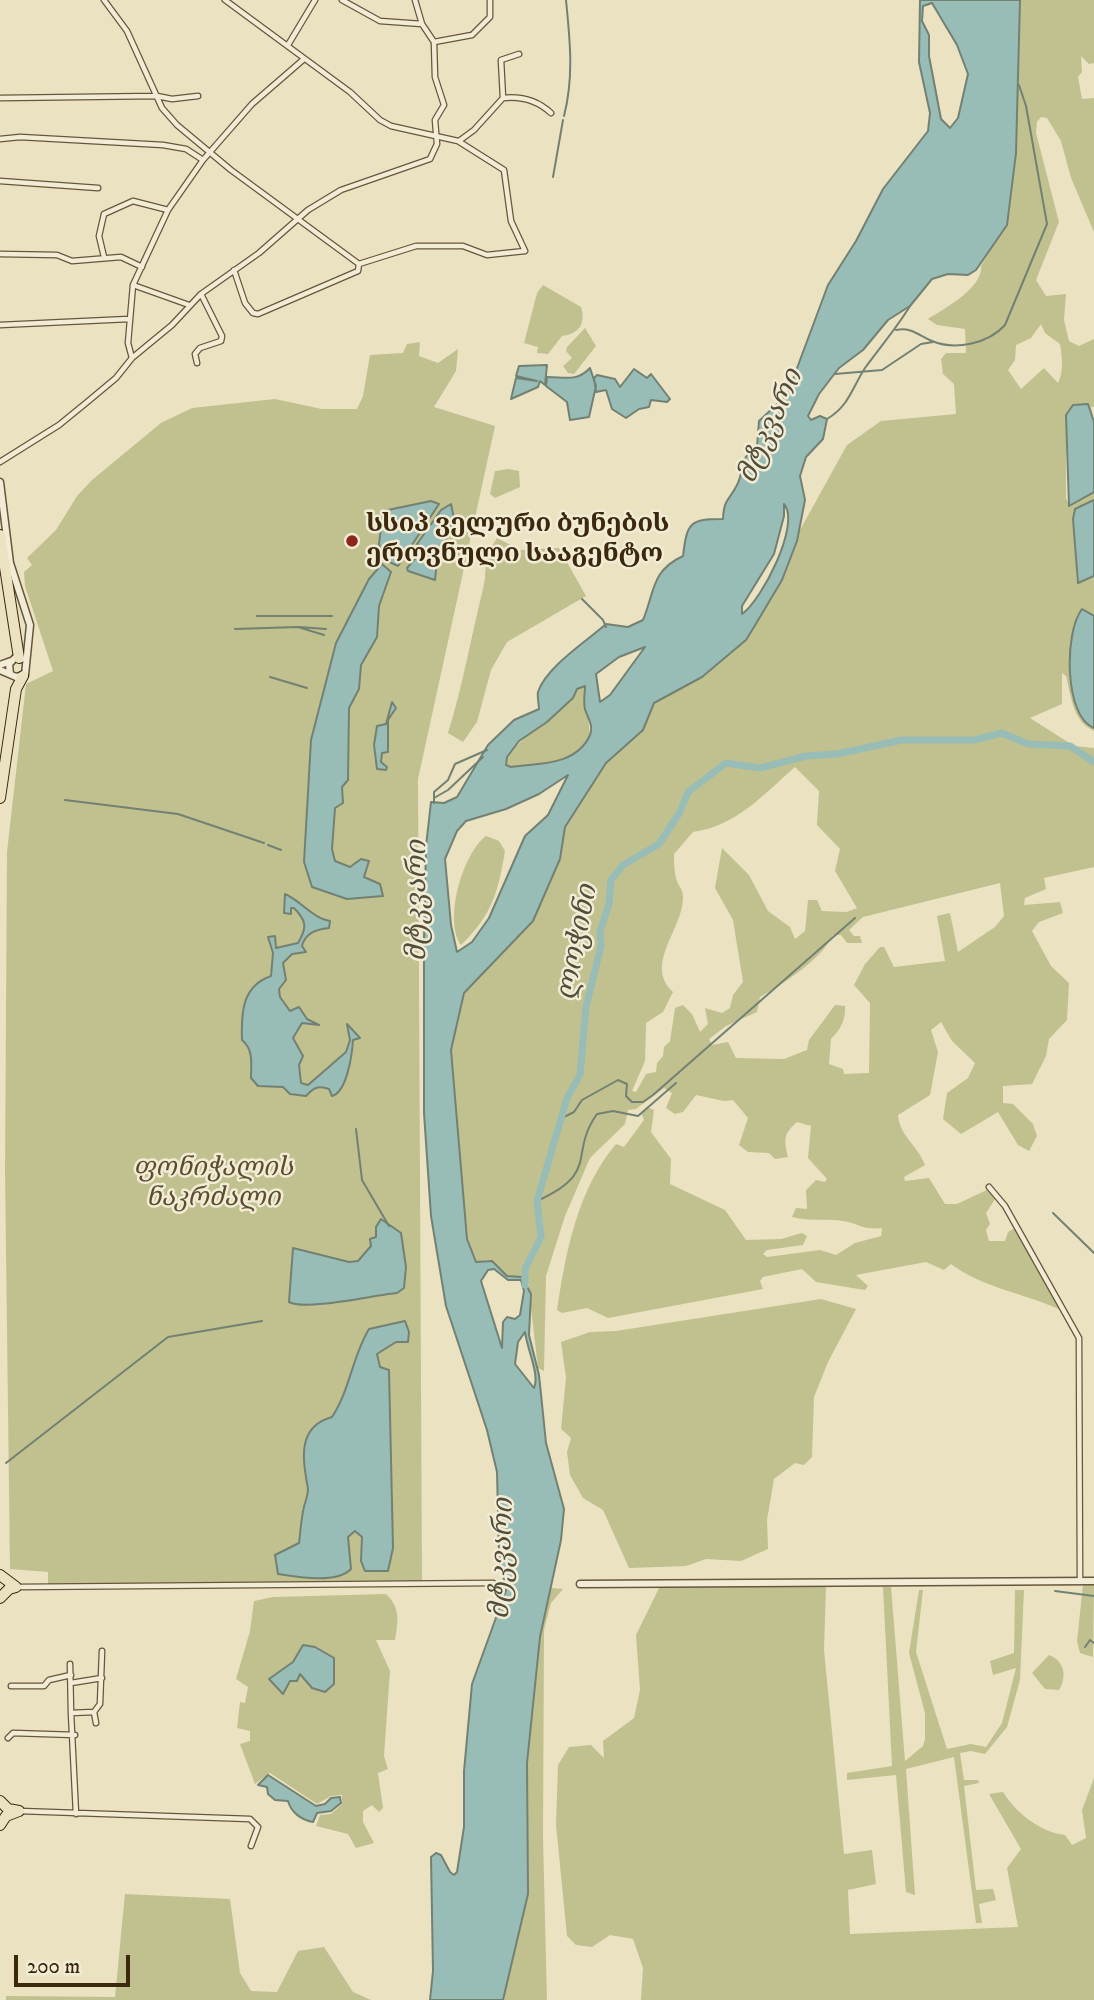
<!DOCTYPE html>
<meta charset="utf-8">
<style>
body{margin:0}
#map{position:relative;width:1094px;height:2000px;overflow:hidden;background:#ebe2c2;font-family:"IM FELL DW Pica",serif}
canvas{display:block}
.scale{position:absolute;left:14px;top:1955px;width:116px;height:32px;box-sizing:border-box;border:4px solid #3b280d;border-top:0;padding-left:9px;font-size:21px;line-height:24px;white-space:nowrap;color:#3b280d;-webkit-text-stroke:5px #f2ecd7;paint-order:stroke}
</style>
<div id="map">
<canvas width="1094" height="2000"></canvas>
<div class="scale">200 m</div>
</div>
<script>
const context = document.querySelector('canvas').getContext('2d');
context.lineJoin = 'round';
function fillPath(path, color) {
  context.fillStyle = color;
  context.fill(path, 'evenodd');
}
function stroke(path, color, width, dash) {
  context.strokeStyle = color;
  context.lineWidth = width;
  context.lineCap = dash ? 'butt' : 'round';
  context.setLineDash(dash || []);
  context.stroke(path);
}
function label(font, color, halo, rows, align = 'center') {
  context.font = font + ' "IM FELL DW Pica","Noto Serif Georgian",serif';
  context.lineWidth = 5;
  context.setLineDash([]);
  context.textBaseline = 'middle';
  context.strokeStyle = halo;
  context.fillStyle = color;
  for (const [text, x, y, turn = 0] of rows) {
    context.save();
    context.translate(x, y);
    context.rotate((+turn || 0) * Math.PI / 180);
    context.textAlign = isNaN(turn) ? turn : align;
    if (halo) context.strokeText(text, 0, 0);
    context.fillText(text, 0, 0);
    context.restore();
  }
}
fillPath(new Path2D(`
 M1020,0H1094V63L1089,64L1081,56L1082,72L1078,77L1082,99L1094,98V232L1071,178L1061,141L1047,118L1041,117L1037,122L1036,133L1059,222L1036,280L1046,296L1066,294L1064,320L1069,341L1079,346L1094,339V407H1091L1094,422L1088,404L1069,409L1066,415V498L1069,505L1094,492V500L1075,509L1073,519L1077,582L1094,576V616L1088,612V725L1094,728V731C1073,722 1071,696 1066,676L1062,673V704L1030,718L1074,746L1094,748V867L1044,878L1046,889L1025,898L1024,905L1060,902L1063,913L1039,922L1032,931L1051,966L1069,983L1067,1020L1049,1039L1046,1056L1032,1084L1003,1086V1103L1013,1104L1033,1124L1037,1136L1029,1151L1018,1145L998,1112L961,1134L943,1119L947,1093L968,1078L975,1063L952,1041L941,1022L931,1030L938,1052L930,1095L898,1115C899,1135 918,1146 925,1165L904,1177L905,1181L929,1178L945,1204H957L989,1189L995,1199L986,1213L990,1224L986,1230L989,1241H1005L1008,1232L1015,1228L1061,1310C1024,1293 983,1288 951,1264L944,1270L926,1262L856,1275L868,1286L865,1290L816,1282L802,1269L763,1277L760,1281L763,1289L608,1318L587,1308L562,1313L557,1310C566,1252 577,1190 616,1144L624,1147L644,1120L641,1112L647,1107L654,1110L651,1132L671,1159L670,1184L725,1210L746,1240L781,1239L802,1233L807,1236L803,1245L767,1250L763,1254L767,1257L820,1250L836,1255L855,1243L881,1236L882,1228C861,1230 861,1224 843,1221C826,1218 810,1222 792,1217L796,1208L807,1209L806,1190L816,1180L825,1182L827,1179L808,1158L811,1126L797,1122C783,1134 784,1140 788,1157L775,1159L769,1153L748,1152L739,1145L748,1118L733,1100L724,1101L696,1095L683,1112L675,1114L666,1108L672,1093L664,1088L636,1109L628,1110L625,1124L590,1158L565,1216L546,1276L544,1371L538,1368L528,1282L522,1277L507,1276L489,1260L476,1262L467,1239L451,1050L464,993L533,921L560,859L565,827L606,763L646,724L651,708L660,698L685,687L746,640L782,580L800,530L847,445L881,421L956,414L954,384L943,374L941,359L946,353H966L965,329L937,325L928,319C945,308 983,288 981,266L1008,220L1016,153ZM1041,324L1045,333L1060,344C1062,357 1064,371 1058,383L1044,368L1021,389L1008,370L1015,360L1016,345L1031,338ZM795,767L819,791L817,825L840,849L835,871L857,908L847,912L822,911L817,900H808L805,931L795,939L790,927L768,911L749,875L722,848L715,888L733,920L743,982L733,995L730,1008L722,1013L705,1008L708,1024L700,1032L692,1014L683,1005L675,1008L670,1041L664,1047L663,1056L657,1063L656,1072L646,1074L636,1092L632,1091L645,1061L646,1023L663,1012L673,992C643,964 684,929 683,896C683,890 679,887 677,881C674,873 674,862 674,854L693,832C736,826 763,795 795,767ZM1000,883L1004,916L995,927L958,952L950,913L937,916L945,961L894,967L884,947H880L865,964L854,985L870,1003L869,1073L844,1074L843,1069L829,1064L831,1039C840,1030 846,1020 845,1006L835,1005L809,1040L807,1050L784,1059L736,1058L728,1042L712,1045L709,1039L726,1026L757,1012L760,997C784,983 820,961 833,935H841L847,943H862L860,936H854L849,930L863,917Z
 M543,285L581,307C586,324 579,334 562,336L548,354L537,353L538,347L524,343L537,293Z
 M585,328L596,346L574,374L568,373L563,366L572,358L566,351L567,347Z
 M420,342L419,356L438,363L458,349L456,371L434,407L495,426L418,779L422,1581L48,1585V1572L10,1569L5,1171L7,852L26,684L53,671L25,586L24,572L32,565L27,558L56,530L77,496L92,480L161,423L192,408L275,399L322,409H357L363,396L370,355L403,353L407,344Z
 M508,469L519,471L520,487L495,498L490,494L495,471Z
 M497,538L520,550L559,548L586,596L507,642L491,670L477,722L463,742L448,733C463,685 471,637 483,589C489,563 480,563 497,538Z
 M585,686L590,735L578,751L567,758L552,763L511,767L506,765C507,740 565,717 577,689Z
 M486,836L499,841L505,851C498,893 492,915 461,945C443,920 463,853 486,836Z
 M821,1299L856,1309L828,1362L814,1397L812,1457L804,1465L795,1463L774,1479L767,1520L768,1549L741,1561L706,1559L686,1566L629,1568L603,1510L583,1498L570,1475L567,1452L571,1438L561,1429L566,1378L561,1342L590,1332L616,1331Z
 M1083,1585H1094L1093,1657L1080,1653L1077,1641Z
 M660,1586H826L824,1650L844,1854L872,1850L876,1884L848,1890L850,1934L1018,1927L1007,1868L1021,1849L989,1794L1003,1792C1016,1813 1040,1832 1065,1835L1072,1845L1086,1838L1082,1810L1094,1778V2000H641L643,1968L633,1939L610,1935L592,1947L576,1945L567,1936L556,1825L558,1765L569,1747L591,1745L604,1758L603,1741L634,1718L640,1690L636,1635Z
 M883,1587H891L905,1761L923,1746L925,1739V1713L909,1653L919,1590H923L916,1652L947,1749L971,1744L986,1747L1002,1723L1016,1668L993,1675L990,1661L1014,1653L1015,1590H1024L1020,1680L1007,1727L985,1754L971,1751L960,1753L964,1780H978L979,1783L964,1786L976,1890L993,1889L996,1900L979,1904L982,1923H976L954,1757L906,1769L915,1895L906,1892L896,1775L847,1780V1773L892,1766Z
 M551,1588L563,1589L551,1603L544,1630L543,1838L547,2000H503L528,1895L527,1763L540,1637Z
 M386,1594C401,1608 398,1622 395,1640H376L390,1671L384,1756L388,1769L378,1773L383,1808L379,1812L372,1805L363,1811V1822L374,1843L356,1848L348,1834L316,1826L320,1815L331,1814L342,1804V1795L331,1796L317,1804L270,1773L255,1784L240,1744L250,1741V1731L237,1728L240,1702L245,1703L248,1687L236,1679L250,1631L254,1601L273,1597Z
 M1049,1655C1065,1661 1067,1677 1059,1690L1045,1689L1032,1673Z
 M125,1894L230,1899L240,1973L251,1991L277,1992L298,1951L324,1947L353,1992L371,2000H6V1996L115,1997Z`), '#c0c18e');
const water = new Path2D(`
 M920,0H1020L1016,153L1007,225L976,270L968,275L948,274L932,279L910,306L888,320L863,350L839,368L819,394L808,416L811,420L820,416L827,419L823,439L806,457L800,476L805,500L797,541L782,580L754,627L746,640L702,677L654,703L643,730L606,763L565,827L560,859L533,921L464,993L451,1050L467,1239L476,1262L492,1261L507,1276L522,1277L531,1294L529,1335L539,1375L546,1443L564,1509L561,1540L540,1637L527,1763L528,1894L503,2000H430L433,1971L431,1857L436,1853L441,1855L450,1872L454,1875L457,1872L464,1827V1771L472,1684L506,1590L499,1554L497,1472L487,1430L446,1306L431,1216L424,1113V938L426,846L431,802L444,803L457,797L488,745L514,720L539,709C539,704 537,697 538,692C546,667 587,641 606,624L628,627L643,620C655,591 651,571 683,556C687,522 690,519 723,519C724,498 729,501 737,485C745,470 739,456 757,447L759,421L787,395L828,285L856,241L883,189L928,131L930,113L919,62ZM932,3L957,45L968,74L958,118L950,128L941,119L929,56V35L922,21L923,6ZM784,504C801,524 762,600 742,614V606L774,554L784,516ZM645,647L610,695L600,702L596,674L619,657ZM585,686C585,693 583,702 585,709C587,717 594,725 590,735C576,766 539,763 511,767L506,765L507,757L519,741L547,722L573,698L577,689ZM568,775L548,815L525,836L489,918L472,942L457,952L451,925L445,859L457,831L466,821L506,809L539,794ZM494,1269L508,1280H521L524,1291L520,1315L515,1319L507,1317L503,1322L502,1348L481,1281L488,1270ZM525,1332C527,1349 540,1375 534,1388L515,1364L518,1342Z
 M547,365L545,385L540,381L538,387L511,399L516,378L537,381L516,376L519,366Z
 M590,368L596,386L589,417L570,420L567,402L546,386L547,377C565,377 577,382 590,368Z
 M634,369L647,378L651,374L670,399L667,402L651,400L649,407L639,409L626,418L612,409L606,390L596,392L594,378L597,375L615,379L620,387Z
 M1088,404L1094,422V492L1069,506L1066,415L1073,405Z
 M1094,500V576L1078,583L1073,519L1075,509Z
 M431,501L439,504L398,566L383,559L379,544L383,511Z
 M451,504L454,519L442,550L433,551L417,544L441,510Z
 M420,553L437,561L435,580L408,571L407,568Z
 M382,564L391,572L379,606L377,637L361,665L359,689L349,708L348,780L342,787L343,803L335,808L332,849L335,861L350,867L361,859L369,861L364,877L380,884L383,896L347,899L312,887L304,862L311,740L336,643L369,579Z
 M1082,609L1094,616V728C1064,717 1064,632 1082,609Z
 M392,702L396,708L388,720V752L382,753L381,762L387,767L386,770L377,769L374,745L377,726L386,724Z
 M285,894C301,901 314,919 330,921L329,928C317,929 305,933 302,946L306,952L292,954L283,963L286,980L279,989L280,997L290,1011L299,1007L307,1019L319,1025L302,1023L293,1038L303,1056L299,1065L301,1083L308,1085L346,1052L350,1040L347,1024L360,1038L353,1040C352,1055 347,1092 332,1096L329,1089C318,1085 313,1088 306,1096L290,1094L283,1087L258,1086L251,1078C251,1064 254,1050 242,1040C241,1013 242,986 271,976L273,953L268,937L275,936L276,948L298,943C307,928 307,921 294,908H291V914L284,913Z
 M381,1219L401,1233L406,1267L404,1288L397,1293C374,1295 306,1311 289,1302L293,1248L349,1262L358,1261L371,1246L370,1239L376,1237V1227Z
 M405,1321L409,1332L408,1342H396L377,1354L380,1367L389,1370L393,1548L388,1571H365L361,1561L362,1537L355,1531L348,1537L351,1569C337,1584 297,1577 278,1574L275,1555L299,1543C301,1528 301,1514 306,1500C307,1496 308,1493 308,1489C303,1460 296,1427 332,1417C350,1390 352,1357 369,1329Z
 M303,1645L315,1647L334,1658V1684L325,1692L312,1688L300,1674L297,1681H290L283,1694L269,1679L293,1662Z
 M268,1775L316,1806L325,1804L331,1798L340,1797L341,1803L331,1811L317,1813L313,1822C301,1820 291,1812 288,1801L275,1800L268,1794L267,1787L258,1785Z`);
fillPath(water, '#98bdb7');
stroke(water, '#738173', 2);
stroke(new Path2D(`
 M564,116C574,77 570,40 566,0
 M553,177L563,120
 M896,330C912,327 918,335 932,341C956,351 989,343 1005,325L1047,224L1026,106L1019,85
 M835,374L882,370L921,344L933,342
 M827,419C849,406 852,388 865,368C880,347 896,329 910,306
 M582,599L603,620L606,627
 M257,616H332
 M299,627L326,629
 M235,629L298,627L324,635
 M270,677L307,688
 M434,798L448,790L483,757
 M65,800L178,814L264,843
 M434,803V792L448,780L455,764L487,750
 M268,845L281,850
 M562,1118L574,1112L582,1100L618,1080L627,1084L626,1096L632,1102H643L653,1095L855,918
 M356,1129L362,1180L389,1226
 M537,1201C601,1172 568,1155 597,1114L613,1111L638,1116L676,1083
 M1053,1213L1094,1253
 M6,1463L168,1337L262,1321
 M1055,1591L1094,1596
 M1085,1647L1090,1640L1094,1643`), '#738173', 2);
stroke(new Path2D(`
 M525,1285V1269L541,1237L537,1201L567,1098L580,1075L586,1007L601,946L600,931L609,904L611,880L623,865L659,844L680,812L688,792L726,763L760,768L806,756L837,754L902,740H974L1002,733L1028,744L1070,746L1094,762`), '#98bdb7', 7);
const minor = new Path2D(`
 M104,0L127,31L162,108L177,125L231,170L359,264
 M225,0L350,92L380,120L391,126L458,141L504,170L511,221L525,251L487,255L463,246H416L359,264
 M342,0L380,21L422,24
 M434,42L472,35L490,17V0
 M288,45L315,0
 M0,98L157,96L172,99L198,96
 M503,98L501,60L519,54
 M0,139L20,137L163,145L186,149L203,160
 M459,141L474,130L503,98C521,96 538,101 551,113
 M0,181L98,188
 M0,254L57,255L72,261L121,257L142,267
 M104,257L99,236L104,214L133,201L168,210
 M234,270L245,303L253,313L258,314L358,271L359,264
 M133,285L189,305
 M0,325L129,319
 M132,358L128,343L133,285L168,210L203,160L252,104L304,59
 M197,363L195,354L200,348L221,341L222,336L201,294
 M0,462L59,425L86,403L116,378L132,358L172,325L201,294L259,253L308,210L341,190L430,159L437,144L435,120L444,105L435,77L434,42L422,24L415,0
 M989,1187L1005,1206L1079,1338L1080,1581
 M18,1587L493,1583
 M70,1664L71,1713
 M71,1683L102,1678
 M11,1686H44L49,1680L71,1675
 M94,1712L100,1704L102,1651
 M8,1738L13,1733L75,1735
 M20,1811L250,1819L258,1827L251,1846
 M76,1814L71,1713L94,1712L96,1723`);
const tertiary = new Path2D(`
 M0,482L10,563L30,625L25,675L16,677L0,670
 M0,665L11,661
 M10,674L9,664L15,658L21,659
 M580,1584L1094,1581`);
const motorway = new Path2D(`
 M0,535L19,658
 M0,798L16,689L23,676
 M0,1575L16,1587L9,1589L0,1598
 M0,1801L8,1809L19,1811
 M0,1825L6,1816L19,1811`);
stroke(minor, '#67563a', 7);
stroke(tertiary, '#67563a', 9);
stroke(motorway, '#3b280d', 12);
stroke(minor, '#f2ecd7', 4.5);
stroke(tertiary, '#f2ecd7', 6);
stroke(motorway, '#ebe2c2', 10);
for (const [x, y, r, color] of [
 [352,541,7,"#8f2418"]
]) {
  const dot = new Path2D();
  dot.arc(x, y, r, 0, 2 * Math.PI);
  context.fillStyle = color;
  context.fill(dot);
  stroke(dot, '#f2ecd7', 2.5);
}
label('bold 26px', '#3b280d', '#f2ecd7', [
 ["სსიპ ველური ბუნების",366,526],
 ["ეროვნული სააგენტო",366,556]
], 'left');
label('italic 26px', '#5c4e2d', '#f2ecd7', [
 ["ფონიჭალის",213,1170],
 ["ნაკრძალი",213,1200]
]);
label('italic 28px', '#524d38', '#f2ecd7', [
 ["მტკვარი",772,427,-66],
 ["მტკვარი",419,901,-90],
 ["ლოჭინი",579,943,-79],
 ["მტკვარი",504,1559,-88]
]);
</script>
